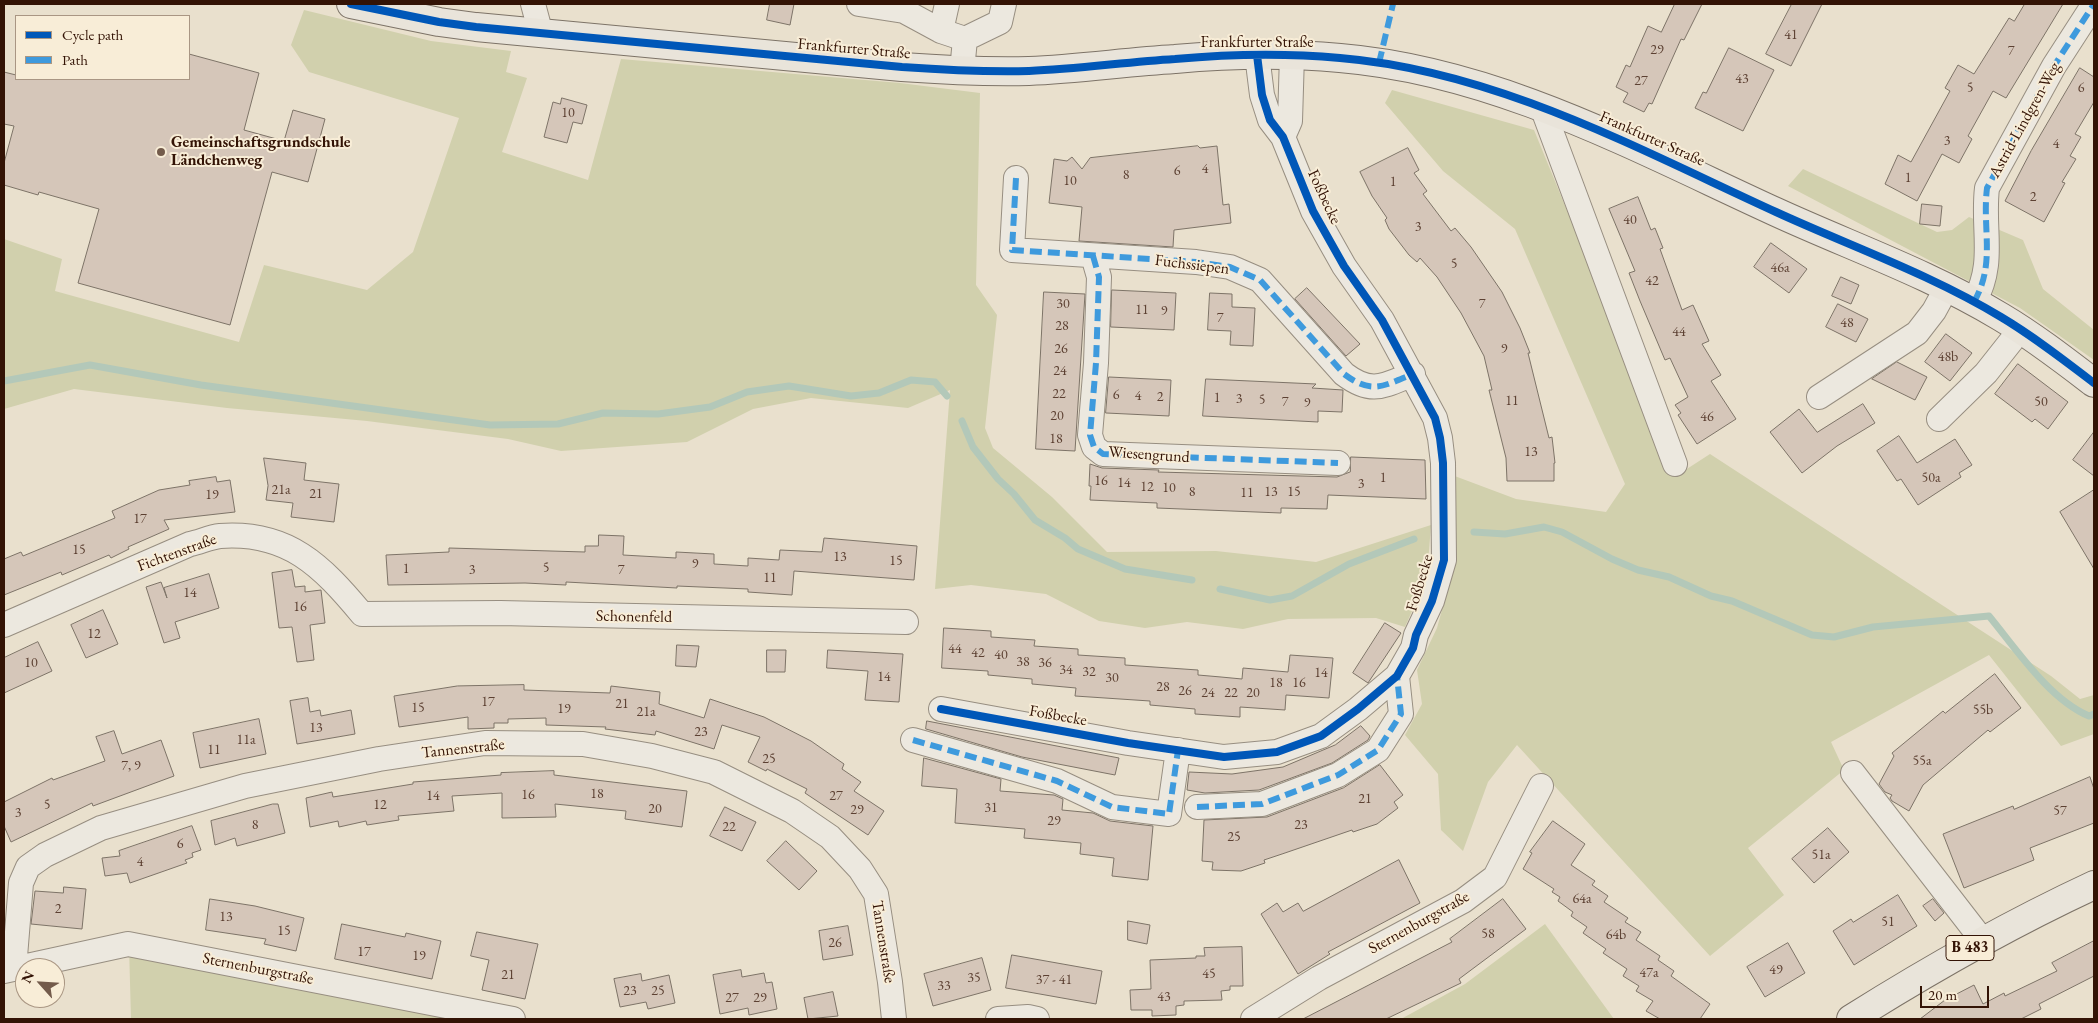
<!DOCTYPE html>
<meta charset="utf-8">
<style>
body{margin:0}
#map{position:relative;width:2098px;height:1023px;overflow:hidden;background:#e9e0cd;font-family:"EB Garamond",serif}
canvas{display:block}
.frame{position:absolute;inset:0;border:5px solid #331305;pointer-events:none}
.legend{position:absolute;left:15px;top:15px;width:175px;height:65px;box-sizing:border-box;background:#f8edd7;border:1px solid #a99683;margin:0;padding:6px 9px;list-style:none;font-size:15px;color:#331305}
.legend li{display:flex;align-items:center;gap:10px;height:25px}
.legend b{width:25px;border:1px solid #a99683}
.north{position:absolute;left:15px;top:958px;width:50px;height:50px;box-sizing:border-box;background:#f8edd7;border:1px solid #a99683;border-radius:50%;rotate:296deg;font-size:14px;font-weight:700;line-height:20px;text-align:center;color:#331305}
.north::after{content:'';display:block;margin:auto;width:18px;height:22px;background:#735b4b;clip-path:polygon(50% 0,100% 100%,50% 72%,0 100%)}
.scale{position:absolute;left:1920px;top:986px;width:69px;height:22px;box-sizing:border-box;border:2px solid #331305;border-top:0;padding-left:6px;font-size:15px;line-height:18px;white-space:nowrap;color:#331305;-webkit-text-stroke:4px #f8edd7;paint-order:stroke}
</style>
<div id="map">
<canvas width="2098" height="1023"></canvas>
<div class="frame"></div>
<ul class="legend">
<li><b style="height:6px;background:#0057b8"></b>Cycle path</li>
<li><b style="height:6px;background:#3e9add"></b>Path</li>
</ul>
<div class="north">N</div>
<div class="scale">20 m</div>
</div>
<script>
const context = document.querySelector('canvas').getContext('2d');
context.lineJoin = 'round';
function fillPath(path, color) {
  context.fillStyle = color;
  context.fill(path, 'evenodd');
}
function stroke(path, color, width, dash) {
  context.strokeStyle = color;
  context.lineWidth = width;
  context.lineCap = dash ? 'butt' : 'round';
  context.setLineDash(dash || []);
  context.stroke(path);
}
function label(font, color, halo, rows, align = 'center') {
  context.font = font + ' "EB Garamond",serif';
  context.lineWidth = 4;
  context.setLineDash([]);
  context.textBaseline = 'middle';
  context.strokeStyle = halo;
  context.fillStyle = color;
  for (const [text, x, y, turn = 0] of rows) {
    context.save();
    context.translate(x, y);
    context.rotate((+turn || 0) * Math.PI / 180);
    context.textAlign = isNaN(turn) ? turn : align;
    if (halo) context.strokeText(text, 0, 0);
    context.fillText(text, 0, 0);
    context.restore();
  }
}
fillPath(new Path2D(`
 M304,10L431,41L511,51L506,72L527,78L502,152L588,180L621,59L900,83L980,93L976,285L997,315L985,428L993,448L1052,497L1107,552L1216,551L1316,562L1431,525L1427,577L1405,627L1376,618L1288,619L1243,629L1187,622L1145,628L1099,621L1046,594L971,585L935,589L950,390L908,408L811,398L753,409L687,442L561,451L508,439L367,421L227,408L74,389L4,409V239L62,259L55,291L239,342L264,265L367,290L413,252L459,118L309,72L291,45Z
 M1392,90L1534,130L1676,476L1710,454L2051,676L2080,699L2094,695V734L2061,746L1989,655L1831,742L1844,770L1748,848L1784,895L1710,956L1517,745L1488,782L1463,851L1441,830L1438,774L1405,735L1422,704L1417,670L1437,628L1456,559L1452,475L1516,499L1606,512L1625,484L1515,229L1443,171L1385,103Z
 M1803,169L1937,232L1952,230L1969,217L2023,240L2043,289L2094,330V360L2020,308L1788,186Z
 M1545,924L1614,1019H1401L1465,984Z
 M129,946L517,1019H131Z`), '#d1d0ad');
stroke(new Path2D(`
 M4,381L90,365L201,385L490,425L558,424L603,413L658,414L710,407L747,392L789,386L851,396L879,393L911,380L935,382L947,396
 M962,421L973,447L998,479L1014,494L1035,520L1065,538L1078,549L1125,569L1192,580
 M1474,532L1505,534L1544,527L1562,532L1612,559L1638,570L1669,577L1711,596L1732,601L1812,635L1834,637L1873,627L1989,616C2017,650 2049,699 2089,716L2094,714
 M1220,589L1270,600L1292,596L1349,564L1414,539`), '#b3c8b9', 7);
const building = new Path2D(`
 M770,4H794L790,25L767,20Z
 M1675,4H1702L1684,40L1681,39L1652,104L1649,103L1644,112L1623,102L1628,93L1616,87L1626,65L1630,67L1648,26L1661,32Z
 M1792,4H1822L1791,66L1766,54Z
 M2025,4H2063L2006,98L1993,91L1968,136L1972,139L1959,163L1942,154L1917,201L1885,184L1898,155L1911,162L1950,91L1945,88L1958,65L1974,74L2009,18L2014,21Z
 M1729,48L1774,70L1743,131L1695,108L1703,92L1706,93Z
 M189,54L259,73L244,130L284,141L293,110L325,119L308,182L272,172L230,325L78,283L99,209L39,192L38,195L4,185V163L14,126L4,124V72L16,75V79H189Z
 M2080,68L2094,77V102L2075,134L2081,137L2070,156L2076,159L2062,182L2065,183L2044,222L2005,201L2031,151Z
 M562,98L587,105L582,124L573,122L567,143L544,137L553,102L560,104Z
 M1198,146L1200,148L1217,146L1223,205L1229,204L1231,223L1174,230L1173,247L1079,241L1082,207L1049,203L1054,159L1067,161L1072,157L1082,169L1090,158Z
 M1408,148L1419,170L1414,173L1427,191L1423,194L1451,231L1455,228L1471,247L1502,292L1520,328L1530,353H1528L1549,438L1552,437L1555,463H1554V481H1507L1506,458L1489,390H1492L1484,356L1461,313L1437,277L1420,258L1417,262L1409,255L1389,229L1385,220L1387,218L1372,196L1360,172Z
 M1638,197L1651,230L1655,228L1663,248L1660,249L1682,310L1693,305L1709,341L1702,344L1721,375L1711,381L1736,419L1697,444L1678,415L1681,413L1675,405L1688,397L1670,358L1665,360L1640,301L1629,273L1635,271L1609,209Z
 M1922,204L1942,206L1940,226L1920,224Z
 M1771,243L1807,269L1789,293L1754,267Z
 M1841,277L1859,285L1851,304L1832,296Z
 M1307,288L1360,344L1346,356L1295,299Z
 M1112,290L1176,293L1174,330L1111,327Z
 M1044,292L1085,294L1075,451L1036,449Z
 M1210,293L1232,294V307L1255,308L1253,346L1230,345L1231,331L1208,330Z
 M1838,304L1868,319L1856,342L1826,327Z
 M1946,334L1972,353L1950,381L1925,362Z
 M1897,362L1927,377L1915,400L1872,379Z
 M2018,364L2068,402L2048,429L2035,419L2032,422L1995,394Z
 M1109,377L1171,380L1169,416L1106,413Z
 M1206,379L1316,384L1312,388L1343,390L1342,412L1318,411V422L1203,416Z
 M1863,404L1875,423L1837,446L1802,473L1770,432L1799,409L1817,432Z
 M2094,432V476L2073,460Z
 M1899,436L1917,463L1955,439L1972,465L1959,473L1961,477L1918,505L1901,479L1897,481L1877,451Z
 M1351,457L1425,460L1426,499L1328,495L1327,509L1281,508V513L1157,508V503L1090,500L1091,486H1089L1090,464L1102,468L1159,470L1158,472L1337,477L1350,472Z
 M264,458L306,463L304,480L339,484L334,522L291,517L293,503L266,500L268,486Z
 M216,477L217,482L230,480L235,512L164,520L169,529L128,547L129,549L111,558L109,555L62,575L61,572L4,595V559L21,552L23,556L115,518L112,511L159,490L190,485L189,481Z
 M2094,490V569L2060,512Z
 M599,535L624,536L623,555L676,558V552L714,554V564L748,566V558L779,560L780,550L822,552L824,538L917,546L914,580L794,571L792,595L748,592V589L677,586V588L566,582V585L525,583L388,585L386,555L449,552V548L585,552V546H598Z
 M292,570L295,587L305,586V592L321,590L325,623L310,625L314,660L297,662L292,627L279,628L272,573Z
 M209,574L219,608L175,622L180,638L164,643L146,587L161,582L167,598L164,588Z
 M103,610L118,644L86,658L71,625Z
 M1385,623L1401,633L1368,683L1353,673Z
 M944,628L991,631V637L1035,640L1034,646L1078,649V655L1125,658V665L1198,670V675L1221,677L1242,679L1243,668L1288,672L1290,655L1333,658L1329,698L1286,695L1285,710L1240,707V717L1195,714V709L1150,705V701L1075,696L1076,688L1032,684V679L988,675V671L942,668Z
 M38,642L52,671L4,693V658Z
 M677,645L699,646L696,667L676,666Z
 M767,650H786L785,672H767Z
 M828,650L903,654L899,702L865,700L868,671L827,668Z
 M1995,674L2021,708L1990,732L1988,730L1923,785L1909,811L1892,801L1890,798L1892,795L1885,792L1879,784L1894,756L1892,753L1943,711L1945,713Z
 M524,685V690L610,693L611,686L660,692L659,704L704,718L710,699L764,717L811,741L844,764L842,769L861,782L854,791L884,811L868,835L805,793L807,789L767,769L766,771L748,762L760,737L722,725L714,749L656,731L655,735L605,729L606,727L546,725V718L508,719V723H494V728L468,729V717L399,727L394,696L457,686Z
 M308,698L310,712L320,710L321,716L351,710L355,734L297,744L290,701Z
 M259,719L266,754L200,768L193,733Z
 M927,721L1119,758L1115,775L1022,757L926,729Z
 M1361,726L1370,736L1368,740L1332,763L1259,790L1205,793L1187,790L1189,772L1232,774L1283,767L1335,745Z
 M114,731L122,754L161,740L174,776L93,806L92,803L11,842L4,826V802L52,778L53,780L105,761L96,737Z
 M924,758L1001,779L1000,791L1054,795L1063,799L1062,810L1093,813L1110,821L1153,826L1148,880L1112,876L1114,858L1080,854L1081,843L1024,838L1025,829L955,823L957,789L922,786Z
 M1380,765L1403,795L1394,802L1398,808L1377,824L1353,832L1352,830L1282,854L1264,860L1265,863L1241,871L1212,870L1213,862L1202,861L1204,820L1267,817L1343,788Z
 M554,771V775L687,791L682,827L625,819L626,811L555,804L556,817L502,818V793L452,796L454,811L398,816L399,820L367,825L366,821L339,827L338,821L310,827L306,798L332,792L333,797L413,784V782L501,775V773Z
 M2090,777L2094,789V823L2030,848L2034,860L1964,888L1943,834L2013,806L2014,809Z
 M273,804H278L285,833L237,846L235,838L215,845L211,821Z
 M725,807L756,822L742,851L710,836Z
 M1553,821L1585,844L1571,865L1595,881L1592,885L1608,896L1604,902L1628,918L1625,922L1641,932L1636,940L1660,956L1658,960L1674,971L1671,976L1710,1004L1700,1019H1660L1646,1011L1653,1001L1636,991L1639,986L1623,976L1627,969L1603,953L1606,949L1583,933L1587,927L1571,916L1573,912L1558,901L1560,897L1552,892L1554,889L1523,869L1532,853L1530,852Z
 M192,826L201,850L192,853L193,857L185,860L187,863L130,883L127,873L105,876L102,858L120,856L119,851Z
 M1828,828L1849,852L1814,883L1792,859Z
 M786,841L817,871L799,890L767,861Z
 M1399,860L1420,903L1328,952L1330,954L1298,974L1261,914L1277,903L1283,912L1298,903L1303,911Z
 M64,887L86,889L82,929L31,924L35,891L63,893Z
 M1898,895L1917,926L1854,965L1833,931L1851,919L1853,922Z
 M210,899L255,906L304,918L296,951L264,944L266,939L206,930Z
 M1503,899L1526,929L1459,979L1461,983L1386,1019H1303L1452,942L1450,939Z
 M1933,899L1944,913L1935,921L1923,906Z
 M1128,921L1150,925L1147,944L1128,940Z
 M342,924L405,937L406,933L441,941L432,979L335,959Z
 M848,926L853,955L823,960L819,931Z
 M477,932L538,944L525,999L482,990L489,960L471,956Z
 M2094,941V976L2039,1004L2041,1009L2021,1019H1920L1945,1000L1974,985L1983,1004L2004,993L2005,996L2057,971L2052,963Z
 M1788,943L1805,973L1765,997L1747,967Z
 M1242,947L1243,986H1230V990L1221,991L1222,1000L1184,1001V1005L1176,1006V1015L1152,1016V1010H1131L1130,990L1151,989L1150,960L1196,958V956H1205L1204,948Z
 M1012,955L1102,971L1096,1004L1006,988Z
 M982,958L991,990L933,1006L924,974Z
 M741,970L742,977L764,973L766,983L772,982L777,1009L749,1015L748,1008L720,1014L713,975Z
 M641,974L642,981L669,975L675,1003L648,1009L646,1002L620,1007L614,979Z
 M833,992L838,1016L808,1019L804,998Z`);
fillPath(building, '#d5c6b9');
stroke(building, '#7d7367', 1);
const minor = new Path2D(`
 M533,4L541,34
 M859,4L904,11L941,31L965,39
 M941,31L947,4
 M962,71L965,39L1000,22L1004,4
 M1542,107L1675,464
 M1283,137L1290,121L1292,55
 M1016,178L1012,250L1196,262L1230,267L1260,280L1344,374C1372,395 1383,386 1413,374
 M1093,256L1099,277L1096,363L1090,435L1094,447L1103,454L1338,463
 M1974,302C1996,263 1982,230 1987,188L2054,66L2094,4
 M1819,397L1917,333L1934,311L1946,289
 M1939,419L1986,373L2020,330
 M4,625L190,544C200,542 210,537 220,536C288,531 322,566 362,614L500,613L906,622
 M941,709L1128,743L1224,757L1277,752L1321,736L1358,709L1397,676L1413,648L1416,635L1432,601L1444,560L1443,463L1440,438L1435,418L1382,320L1344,266L1313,211L1283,137L1270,120L1262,95L1257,55
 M913,740L1057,781L1112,807L1169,814L1178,750
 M1853,773L1983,941
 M1197,807L1262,804L1338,775L1378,750L1401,714L1397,676
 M14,969L21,883L28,867L45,855L101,828L245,786L379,759L485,743L583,744L652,756L714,772L792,811L830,837L860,869L876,894L890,982L894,1019
 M4,971L128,944L513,1019
 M998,1019L1028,1017L1037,1019
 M1253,1019L1319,978L1463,901L1495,877L1541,786`);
const major = new Path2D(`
 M351,4L439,22L476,27L902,67C944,70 986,72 1029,71C1078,69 1126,62 1175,59C1230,54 1285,53 1340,58C1496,71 1636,148 1776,212C1850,246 1930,274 2001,317C2033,336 2064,360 2094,383
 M1851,1019C1929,970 2010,924 2094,885`);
stroke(minor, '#978e81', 26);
stroke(major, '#7d7367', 30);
stroke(minor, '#ece8df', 24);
stroke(major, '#e9e4da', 28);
stroke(new Path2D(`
 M1379,63L1393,4
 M1016,178L1012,250L1196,262L1230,267L1260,280L1344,374C1372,395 1383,386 1413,374
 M1093,256L1099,277L1096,363L1090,435L1094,447L1103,454L1338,463
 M1974,302C1996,263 1982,230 1987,188L2054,66L2094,4
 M913,740L1057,781L1112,807L1169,814L1178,750
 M1197,807L1262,804L1338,775L1378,750L1401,714L1397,676`), '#3e9add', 6, [12, 6]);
stroke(new Path2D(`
 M351,4L439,22L476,27L902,67C944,70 986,72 1029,71C1078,69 1126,62 1175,59C1230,54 1285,53 1340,58C1496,71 1636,148 1776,212C1850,246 1930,274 2001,317C2033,336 2064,360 2094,383
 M941,709L1128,743L1224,757L1277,752L1321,736L1358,709L1397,676L1413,648L1416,635L1432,601L1444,560L1443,463L1440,438L1435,418L1382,320L1344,266L1313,211L1283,137L1270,120L1262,95L1257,55`), '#0057b8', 8);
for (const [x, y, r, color] of [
 [161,152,5,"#735b4b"]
]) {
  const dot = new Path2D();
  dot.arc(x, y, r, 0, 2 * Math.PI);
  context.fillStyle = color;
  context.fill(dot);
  stroke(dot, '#f8edd7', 2);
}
label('14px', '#5c4032', null, [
 ["41",1791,35],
 ["29",1657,50],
 ["7",2011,51],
 ["43",1742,79],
 ["27",1641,81],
 ["5",1970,88],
 ["6",2081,88],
 ["10",568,113],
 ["3",1947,141],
 ["4",2056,144],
 ["4",1205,169],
 ["6",1177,171],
 ["8",1126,175],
 ["1",1908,178],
 ["10",1070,181],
 ["1",1393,182],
 ["2",2033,197],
 ["40",1630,220],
 ["3",1418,227],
 ["5",1454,264],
 ["46a",1780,268],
 ["42",1652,281],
 ["30",1063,304],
 ["7",1482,304],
 ["11",1142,310],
 ["9",1164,311],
 ["7",1220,318],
 ["48",1847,323],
 ["28",1062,326],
 ["44",1679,332],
 ["26",1061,349],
 ["9",1504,349],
 ["48b",1948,357],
 ["24",1060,371],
 ["22",1059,394],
 ["6",1116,395],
 ["4",1138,396],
 ["2",1160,397],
 ["1",1217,398],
 ["3",1239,399],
 ["5",1262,400],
 ["11",1512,401],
 ["7",1285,402],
 ["50",2041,402],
 ["9",1307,403],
 ["20",1057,416],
 ["46",1707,417],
 ["18",1056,439],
 ["13",1531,452],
 ["1",1383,478],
 ["50a",1931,478],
 ["16",1101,481],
 ["14",1124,483],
 ["3",1361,484],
 ["12",1147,487],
 ["10",1169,488],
 ["21a",281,490],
 ["8",1192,492],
 ["13",1271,492],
 ["15",1294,492],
 ["11",1247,493],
 ["21",316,494],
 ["19",212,495],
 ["17",140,519],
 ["15",79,550],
 ["13",840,557],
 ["15",896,561],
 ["9",695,564],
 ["5",546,568],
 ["1",406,569],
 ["3",472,570],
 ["7",621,570],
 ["11",770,578],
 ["14",190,593],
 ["16",300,607],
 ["12",94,634],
 ["44",955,649],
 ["42",978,653],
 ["40",1001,655],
 ["38",1023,662],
 ["10",31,663],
 ["36",1045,663],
 ["34",1066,670],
 ["32",1089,672],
 ["14",1321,673],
 ["14",884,677],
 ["30",1112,678],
 ["18",1276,683],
 ["16",1299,683],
 ["28",1163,687],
 ["26",1185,691],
 ["24",1208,693],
 ["22",1231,693],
 ["20",1253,693],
 ["17",488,702],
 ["21",622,704],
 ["15",418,708],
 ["19",564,709],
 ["55b",1983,710],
 ["21a",646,712],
 ["13",316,728],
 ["23",701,732],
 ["11a",246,740],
 ["11",214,750],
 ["25",769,759],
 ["55a",1922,761],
 ["7, 9",131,766],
 ["18",597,794],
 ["16",528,795],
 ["14",433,796],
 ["27",836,796],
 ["21",1365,799],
 ["5",47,805],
 ["12",380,805],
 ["31",991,808],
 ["20",655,809],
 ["29",857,810],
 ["57",2060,811],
 ["3",18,813],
 ["29",1054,821],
 ["8",255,825],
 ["23",1301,825],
 ["22",729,827],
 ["25",1234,837],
 ["6",180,844],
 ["51a",1821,855],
 ["4",140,862],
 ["64a",1582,899],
 ["2",58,909],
 ["13",226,917],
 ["51",1888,922],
 ["15",284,931],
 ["58",1488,934],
 ["64b",1616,935],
 ["26",835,943],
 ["17",364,952],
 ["19",419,956],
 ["49",1776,970],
 ["47a",1649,973],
 ["45",1209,974],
 ["21",508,975],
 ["35",974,978],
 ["37 - 41",1054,980],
 ["33",944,986],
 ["23",630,991],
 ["25",658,991],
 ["43",1164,997],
 ["27",732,998],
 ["29",760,998]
]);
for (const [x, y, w] of [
 [1970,948,48]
]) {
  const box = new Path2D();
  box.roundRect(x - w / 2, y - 12.5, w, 25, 4);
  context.fillStyle = '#f8edd7';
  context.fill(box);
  stroke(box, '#331305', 1);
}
label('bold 15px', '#331305', null, [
 ["B 483",1970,948]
]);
label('16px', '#331305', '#f8edd7', [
 ["Frankfurter Straße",1257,43],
 ["Frankfurter Straße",854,49,5],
 ["Astrid-Lindgren-Weg",2025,120,-61],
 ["Frankfurter Straße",1652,139,24],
 ["Foßbecke",1324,197,65],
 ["Fuchssiepen",1192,265,7],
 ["Wiesengrund",1149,455,4],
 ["Fichtenstraße",177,553,-20],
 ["Foßbecke",1420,583,-73],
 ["Schonenfeld",634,617,1],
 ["Foßbecke",1058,716,10],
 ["Tannenstraße",463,749,-6],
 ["Sternenburgstraße",1419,923,-29],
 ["Tannenstraße",883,942,81],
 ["Sternenburgstraße",258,969,11]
]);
label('bold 16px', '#331305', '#f8edd7', [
 ["Gemeinschaftsgrundschule",171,143],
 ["Ländchenweg",171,161]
], 'left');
</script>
